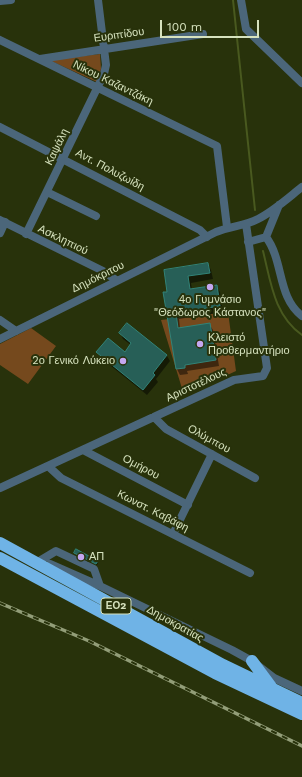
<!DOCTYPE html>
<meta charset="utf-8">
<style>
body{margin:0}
#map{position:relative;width:302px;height:777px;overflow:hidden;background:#28320b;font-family:"Work Sans",sans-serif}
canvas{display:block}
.scale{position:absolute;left:160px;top:20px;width:99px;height:18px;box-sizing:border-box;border:2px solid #d6e2be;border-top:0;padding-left:5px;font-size:12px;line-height:14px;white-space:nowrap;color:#d6e2be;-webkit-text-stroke:3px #28320b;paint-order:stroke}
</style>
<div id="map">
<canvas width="302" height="777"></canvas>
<div class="scale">100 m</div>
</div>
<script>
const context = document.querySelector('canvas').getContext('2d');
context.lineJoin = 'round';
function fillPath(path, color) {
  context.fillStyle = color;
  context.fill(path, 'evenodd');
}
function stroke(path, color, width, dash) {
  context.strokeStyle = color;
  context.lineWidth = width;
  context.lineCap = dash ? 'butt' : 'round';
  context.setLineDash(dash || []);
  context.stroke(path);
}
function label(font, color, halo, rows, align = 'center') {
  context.font = font + ' "Work Sans",sans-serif';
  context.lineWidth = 4;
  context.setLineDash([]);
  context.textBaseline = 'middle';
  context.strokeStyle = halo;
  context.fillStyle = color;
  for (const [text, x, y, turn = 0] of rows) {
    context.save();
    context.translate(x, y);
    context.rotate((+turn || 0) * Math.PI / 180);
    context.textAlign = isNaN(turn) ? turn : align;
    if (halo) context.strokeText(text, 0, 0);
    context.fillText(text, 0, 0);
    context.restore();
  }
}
fillPath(new Path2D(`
 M100,54L101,69L97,82L49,60Z
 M228,312L236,371L184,395L161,320Z
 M31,328L56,346L28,384L0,365V344Z`), '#75491d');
fillPath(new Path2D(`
 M208,264L211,270L213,279L191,283L192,290L216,286L220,292L223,312L179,319L180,329L209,324L213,330L219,366L187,371L188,374L180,375L177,369L165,271Z
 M127,324L167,356L170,361L156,379L158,382L147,395L101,358L98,352L125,353L131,345L123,339L120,333Z
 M75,553L98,561V563L97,565Z`), '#0007');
stroke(new Path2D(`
 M233,0L255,210
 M263,251C271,283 274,315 302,335`), '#49591f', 2);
const building = new Path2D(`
 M208,263L210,273L188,276L190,289L217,285L220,306L176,313L178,328L210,323L216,360L185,365V368L176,369L163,292H167L164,270Z
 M127,323L167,355L153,373L155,375L143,390L96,352L108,338L125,352L131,343L119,333Z
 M76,549L98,561L96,564L74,553Z`);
fillPath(building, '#275f57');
stroke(building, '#328378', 1);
stroke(new Path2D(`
 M241,0L246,29L302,83
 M0,1L11,0
 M0,40L217,146L227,227
 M40,59L203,34
 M0,127L200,230L207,237
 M47,192L96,216
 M0,220L103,271L116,280
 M0,233L5,222
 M26,234L104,74L106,65L98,0
 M266,237C284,261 277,297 302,316
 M248,242L266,237L279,205
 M0,320L16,331
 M0,339L216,232C230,226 245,226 258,219C274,211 288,198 302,187
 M154,417L166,429L255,478
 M83,450L188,505
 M48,466L61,478L250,573
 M0,488L234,380L263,376L267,368L246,224
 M173,534L212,454
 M41,560L56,551L94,569L100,586
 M50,564L100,586L232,650L252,661L274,678L302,691`), '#4b667a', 8);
stroke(new Path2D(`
 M0,543L223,665L302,703
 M0,558L215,673L302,714
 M252,661L272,688`), '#6fb3e6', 12);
const rail = new Path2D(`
 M0,603L89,641L302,746`);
stroke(rail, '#929d78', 3.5);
stroke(rail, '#28320b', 2, [6]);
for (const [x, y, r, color] of [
 [210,287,4,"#c5a7f1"],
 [200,344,4,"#c5a7f1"],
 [123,361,4,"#c5a7f1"],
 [81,557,4,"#c5a7f1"]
]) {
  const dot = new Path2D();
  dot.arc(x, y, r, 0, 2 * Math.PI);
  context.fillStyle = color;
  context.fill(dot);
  stroke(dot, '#28320b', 1.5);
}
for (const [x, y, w] of [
 [116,606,30]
]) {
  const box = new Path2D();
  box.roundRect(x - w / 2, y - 8, w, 16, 3);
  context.fillStyle = '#28320b';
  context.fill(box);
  stroke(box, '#d6e2be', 1);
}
label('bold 10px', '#d6e2be', null, [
 ["ΕΟ2",116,606]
]);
label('11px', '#d6e2be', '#28320b', [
 ["Ευριπίδου",119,35,-8],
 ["Νίκου Καζαντζάκη",113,83,26],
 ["Καψάλη",57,147,-64],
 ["Αντ. Πολυζωίδη",110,170,28],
 ["Ασκληπιού",63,240,26],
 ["Δημόκριτου",98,277,-26],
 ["Αριστοτέλους",196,385,-25],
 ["Ολύμπου",209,439,29],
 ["Ομήρου",141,467,28],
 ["Κωνστ. Καβάφη",153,511,27],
 ["Δημοκρατίας",175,624,29]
]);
label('11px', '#d6e2be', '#28320b', [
 ["4ο Γυμνάσιο",210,300,"center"],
 ["\"Θεόδωρος Κάστανος\"",210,313,"center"],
 ["Κλειστό",208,338],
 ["Προθερμαντήριο",208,351],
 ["2ο Γενικό Λύκειο",115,361,"right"],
 ["ΑΠ",89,557]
], 'left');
</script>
